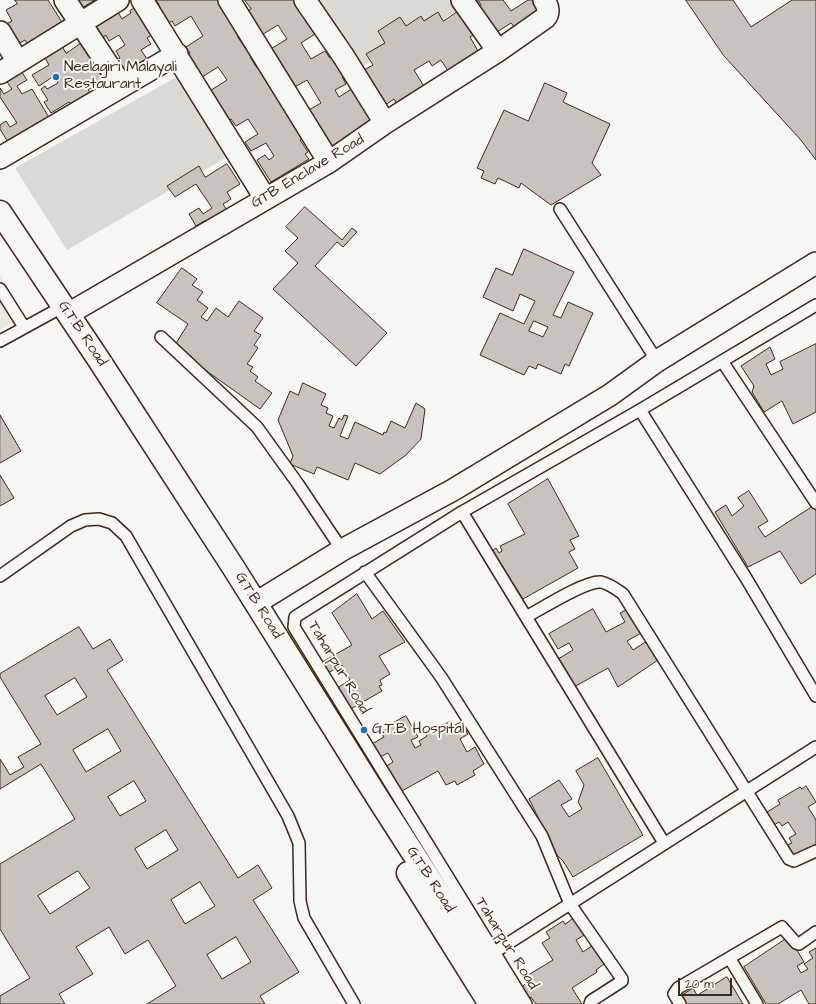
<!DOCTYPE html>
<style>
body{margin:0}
#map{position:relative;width:816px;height:1004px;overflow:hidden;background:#f6f6f2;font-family:"Architects Daughter",sans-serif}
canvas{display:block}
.scale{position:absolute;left:678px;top:978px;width:54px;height:18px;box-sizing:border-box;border:2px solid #3b2a1e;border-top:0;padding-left:5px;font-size:12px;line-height:14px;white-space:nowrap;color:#3b2a1e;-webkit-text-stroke:3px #f6f6f2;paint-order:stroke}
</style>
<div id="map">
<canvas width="816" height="1004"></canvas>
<div class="scale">20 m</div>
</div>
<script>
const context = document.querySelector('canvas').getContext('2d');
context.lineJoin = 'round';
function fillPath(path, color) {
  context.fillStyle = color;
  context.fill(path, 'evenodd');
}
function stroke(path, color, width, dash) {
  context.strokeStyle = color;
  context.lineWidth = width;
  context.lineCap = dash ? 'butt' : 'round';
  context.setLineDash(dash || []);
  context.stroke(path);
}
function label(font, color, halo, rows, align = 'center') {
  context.font = font + ' "Architects Daughter",sans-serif';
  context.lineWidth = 4;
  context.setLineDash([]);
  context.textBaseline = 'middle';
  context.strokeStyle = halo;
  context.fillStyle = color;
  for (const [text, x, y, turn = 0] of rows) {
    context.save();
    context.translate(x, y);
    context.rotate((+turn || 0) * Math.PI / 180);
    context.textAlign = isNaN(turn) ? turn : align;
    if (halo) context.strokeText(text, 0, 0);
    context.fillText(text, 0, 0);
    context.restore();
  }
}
fillPath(new Path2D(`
 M0,275L25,316L0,330Z`), '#e8e7e2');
fillPath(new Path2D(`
 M312,0H464L467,5L355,71Z
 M187,71L234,153L67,250L15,168Z`), '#dad9d3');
const building = new Path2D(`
 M15,0H48L65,27L29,47L25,40L15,46L3,26L12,21L6,10L17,4Z
 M77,0H95L82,8Z
 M156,0H222L243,32L237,36L246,49L251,46L256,54L250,57L257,68L263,64L308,135L300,140L308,152L305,154L309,159L271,182L257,160L265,155L269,160L274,156L266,143L251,151L245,142L258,134L248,119L236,126L231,119L224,124L205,94L227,80L218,67L199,79L182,57L190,53L186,47L203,36L191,16L175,26L172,21L165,25L154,8L159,5Z
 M245,0H299L318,27L311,28L315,34L301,43L311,59L325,51L330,58L338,53L350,72L342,77L346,84L335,90L339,97L358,85L383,124L334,154L307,111L321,103L307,80L293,88L269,50L287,39L278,25L260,36L245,13L251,9Z
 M478,0H503L511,11L528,0H536L546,14L518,32L511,23L497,32L490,21L485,25L474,9L481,5Z
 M686,0H733L751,27L792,0H816V160L800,139L724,56Z
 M141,4L158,31L147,38L151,44L141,50L147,59L121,75L113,62L120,58L116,51L125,45L119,35L109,41L106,35L99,40L88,23L115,7L122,19L131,13L130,11Z
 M463,8L479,32L470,37L478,51L468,57L471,61L450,74L441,60L432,66L429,61L414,70L425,88L398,105L394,99L384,106L364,70L373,65L366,54L385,43L378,31L400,17L406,26L421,16L424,21L438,12L443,21Z
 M86,40L109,85L102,90L98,84L88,90L90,92L71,104L69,102L51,113L44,102L48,100L41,89L45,86L47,89L58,83L54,76L39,86L32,75L49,65L43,54L60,43L66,53Z
 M19,68L27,80L17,86L22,94L32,89L50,119L9,144L0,129V125L6,121L10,127L17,123L0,97V88L4,94L12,89L4,78Z
 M545,83L567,93L563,102L610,124L592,163L601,175L551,205L521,183L519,188L498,178L495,184L481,178L484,171L477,168L504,110L528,121Z
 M227,164L240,184L227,192L231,199L223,204L230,215L210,227L206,220L196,226L189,214L199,208L203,214L212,208L196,184L175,197L167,186L199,166L205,177Z
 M305,207L342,240L352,228L357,232L343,247L337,242L315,266L387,333L356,366L273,289L298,263L285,251L298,238L286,227Z
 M524,249L574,272L553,315L561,318L568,302L593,313L569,366L565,364L561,374L538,364L536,369L529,366L524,375L480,355L500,313L524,324L535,301L520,294L513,311L483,297L496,268L512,275ZM534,321L548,327L543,337L529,331Z
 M182,268L197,279L192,285L203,292L197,300L208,308L201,317L207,321L216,308L228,317L239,301L263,318L254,331L261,335L254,345L258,348L247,364L253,367L250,371L258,377L255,381L272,393L260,409L208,372L175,345L188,324L157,303Z
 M816,344V412L793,424L782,401L764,412L752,392L754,386L741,366L770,347L775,359L766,364L771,375L783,369L780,362Z
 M303,383L326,394L321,405L328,408L326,413L333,416L329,426L334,428L339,418L342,420L344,415L348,416L340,436L348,439L355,422L383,435L384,432L386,433L391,421L405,428L416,403L425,409L421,439L406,455L380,474L355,463L348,480L317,467L314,474L290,464L293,456L278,420L290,391L298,395Z
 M0,415L21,451L0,463Z
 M0,475L14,498L0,506Z
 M548,479L579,536L570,540L575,549L569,552L578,568L523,599L492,551L496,548L499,553L502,551L500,546L525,534L508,504Z
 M749,491L768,521L758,527L765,537L813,506L816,511V574L801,584L780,551L748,567L715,512L726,505L732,516L744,506L738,498Z
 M357,594L372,619L383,611L405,642L379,656L390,674L380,680L382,685L379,686L382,691L349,710L337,688L350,680L342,665L328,673L322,662L352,645L332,613Z
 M593,609L606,632L625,622L620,613L626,610L641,633L627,641L633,650L647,641L658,660L618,687L608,668L574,687L558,659L573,650L569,643L558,649L549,634Z
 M79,627L93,649L110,639L123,660L107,670L238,878L258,865L272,888L253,900L299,972L260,996L265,1004H147L176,986L148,940L125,954L109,927L76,947L93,974L59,994L65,1004H0V996L30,978L0,929V864L75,819L41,764L0,789V759L10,775L24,767L18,757L41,744L0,677V674ZM75,678L87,697L57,715L45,696ZM108,729L121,751L86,772L73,750ZM134,781L146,801L120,816L108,797ZM166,830L178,850L147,869L135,849ZM78,871L90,888L50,914L38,896ZM200,882L215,906L185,924L171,900ZM236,937L251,962L222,979L207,955Z
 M406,716L418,737L411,740L415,748L421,745L419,741L427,736L426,734L450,721L453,726L461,722L468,734L460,739L467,752L475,747L484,764L473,771L475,775L457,785L455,781L446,785L438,771L400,792L385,767L393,762L388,753L380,757L372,744L384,737L381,732L389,728L388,726Z
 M598,758L643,835L573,877L563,861L557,855L529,799L559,780L572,799L561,805L569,817L582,809L578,802L584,785L576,771Z
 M806,786L816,802L808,807L816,820V849L793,857L787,845L792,843L789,838L796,834L788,822L782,826L779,822L774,825L767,812L780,804L778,800L800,787L802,789Z
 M575,917L586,934L576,940L583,952L592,946L604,964L596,970L597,972L572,988L582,1004H536L531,997L528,1000L521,988L528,981L525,977L553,960L542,943L550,938L546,932L563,921L565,924Z
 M789,937L804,962L797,966L801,973L808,969L804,964L813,958L809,952L816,948V1004H809L801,990L778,1004H766L744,967Z
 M727,977L743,1004H683L679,997L693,988L697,995Z`);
fillPath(building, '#c8c3be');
stroke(building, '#3b2a1e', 1);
const service = new Path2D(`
 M560,209L657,361
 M0,289L24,327
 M161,337L257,427L298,484L342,550
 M0,341L53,312
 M722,361L816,503
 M640,410L746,578L816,696
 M462,512L664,843
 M365,572L441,677L542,836L570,904L622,979V981L591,1001L590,1004
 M0,576L71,526L85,520L99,519L112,523L126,536L288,816L299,843L300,901L304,918L354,1004
 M526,617C541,609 586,580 601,582C610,584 616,589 623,594L789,859L794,861L816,851
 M493,953L816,747
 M730,959L757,1004
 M526,1004L294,627L295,617L462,512L640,410L816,305
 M680,1004L674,994L678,988L782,927L796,943L799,944L816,932`);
const minor = new Path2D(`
 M65,0L122,86
 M142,0L265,198
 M229,0L329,162
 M305,0L344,57L385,123
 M462,0L498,51
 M0,32L18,62
 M0,73L118,0
 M0,158L177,54
 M68,314L329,162L385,123L498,51L545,18C550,13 548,6 544,0
 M256,603L342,550L453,490L610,395L657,361L816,263`);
const secondary = new Path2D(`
 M0,212L99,360L235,570L377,797L510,1004
 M408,873L490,1004`);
stroke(service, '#3b2a1e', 14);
stroke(minor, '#3b2a1e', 24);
stroke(secondary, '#3b2a1e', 25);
stroke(service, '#f6f6f2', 11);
stroke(minor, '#f6f6f2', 21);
stroke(secondary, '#f6f6f2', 22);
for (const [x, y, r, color] of [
 [56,77,4,"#1f6fb2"],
 [364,730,4,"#1f6fb2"]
]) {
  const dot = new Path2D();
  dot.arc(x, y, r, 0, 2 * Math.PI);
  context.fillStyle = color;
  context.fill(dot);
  stroke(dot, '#f6f6f2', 1.5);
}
label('15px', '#3b2a1e', '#f6f6f2', [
 ["Neelagiri Malayali",64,68],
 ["Restaurant",64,85],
 ["G.T.B Hospital",372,730]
], 'left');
label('15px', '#3b2a1e', '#f6f6f2', [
 ["GTB Enclave Road",308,172,-31],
 ["G.T.B Road",82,334,56],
 ["G.T.B Road",258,606,58],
 ["Taharpur Road",338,668,59],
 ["G.T.B Road",430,880,57],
 ["Taharpur Road",506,944,58]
]);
</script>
